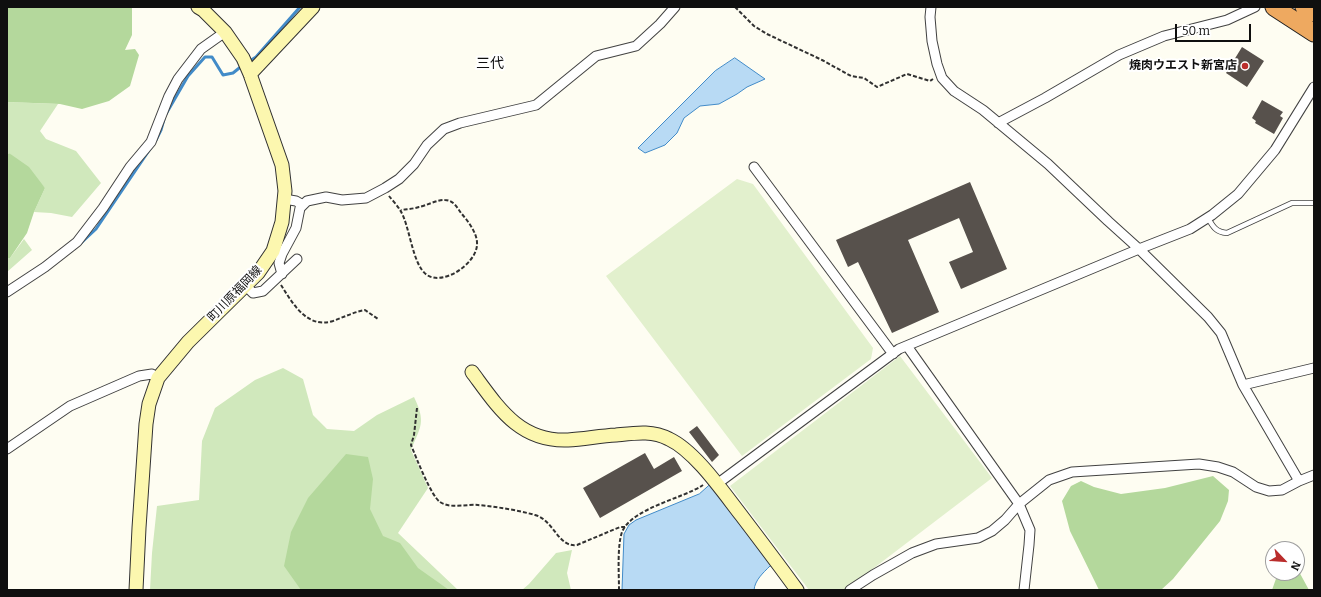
<!DOCTYPE html>
<meta charset="utf-8">
<style>
body{margin:0}
#map{position:relative;width:1321px;height:597px;overflow:hidden;background:#fefdf2;font-family:Bitter,serif}
canvas{display:block}
.frame{position:absolute;inset:0;border:8px solid #0f0f0f;pointer-events:none}
.north{position:absolute;left:1265px;top:541px;width:40px;height:40px;box-sizing:border-box;background:#fff;border:1px solid #9f9f9f;border-radius:50%;rotate:115deg;font-size:11px;font-weight:700;line-height:16px;text-align:center;color:#0f0f0f}
.north::after{content:'';display:block;margin:auto;width:14px;height:18px;background:#ba2d2c;clip-path:polygon(50% 0,100% 100%,50% 72%,0 100%)}
.scale{position:absolute;left:1175px;top:24px;width:76px;height:18px;box-sizing:border-box;border:2px solid #0f0f0f;border-top:0;padding-left:5px;font-size:12px;line-height:14px;white-space:nowrap;color:#0f0f0f;-webkit-text-stroke:3px #fff;paint-order:stroke}
</style>
<div id="map">
<canvas width="1321" height="597"></canvas>
<div class="frame"></div>
<div class="north">N</div>
<div class="scale">50 m</div>
</div>
<script>
const context = document.querySelector('canvas').getContext('2d');
context.lineJoin = 'round';
function fillPath(path, color) {
  context.fillStyle = color;
  context.fill(path, 'evenodd');
}
function stroke(path, color, width, dash) {
  context.strokeStyle = color;
  context.lineWidth = width;
  context.lineCap = dash ? 'butt' : 'round';
  context.setLineDash(dash || []);
  context.stroke(path);
}
function label(font, color, halo, rows, align = 'center') {
  context.font = font + ' Bitter,"Noto Sans JP",serif';
  context.lineWidth = 4;
  context.setLineDash([]);
  context.textBaseline = 'middle';
  context.strokeStyle = halo;
  context.fillStyle = color;
  for (const [text, x, y, turn = 0] of rows) {
    context.save();
    context.translate(x, y);
    context.rotate((+turn || 0) * Math.PI / 180);
    context.textAlign = isNaN(turn) ? turn : align;
    if (halo) context.strokeText(text, 0, 0);
    context.fillText(text, 0, 0);
    context.restore();
  }
}
fillPath(new Path2D(`
 M7,102L58,104L40,131L46,139L76,151L101,183L72,217L51,213L34,212L45,188L9,153L7,155Z
 M24,239L32,250L7,272V258H10Z
 M283,368L303,379L313,415L327,429L354,431L377,415L414,397C426,422 421,426 411,450L428,488L398,533L458,590H150L152,553L157,506L199,500L202,441L215,408L255,380Z
 M572,550L567,573L571,590H522L529,584L556,553Z`), '#d0e8bc');
fillPath(new Path2D(`
 M7,7H132V35L125,50L135,49L139,55L130,86L109,101L82,109L60,104L7,102Z
 M9,153L29,167L45,188L34,212L27,233L10,258H7V155Z
 M346,454L368,457L373,479L370,509L383,536L400,543L418,568L449,590H301L284,566L291,532L308,498Z
 M1213,476L1229,490L1228,501L1220,521L1173,579L1161,590H1099L1070,531L1062,501L1071,486L1081,481L1094,487L1121,494L1165,488Z
 M1297,568L1309,590H1272L1278,573H1297Z`), '#b4d89c');
fillPath(new Path2D(`
 M737,179L753,184L873,348L871,359L742,456L606,276Z
 M900,356L992,478L845,590H809L730,486Z`), '#e2f0cd');
const water = new Path2D(`
 M735,58L765,79L747,87L737,94L719,104L700,106L684,118L677,133L665,145L645,153L638,148L715,71Z
 M711,484L776,566H770C763,573 755,580 754,590H622L624,534L629,525L636,520L699,494Z`);
fillPath(water, '#b8daf4');
stroke(water, '#428bc8', 1);
stroke(new Path2D(`
 M248,62L256,57L300,7
 M166,114L188,76L205,57H212L223,75L233,73L243,65
 M156,140L161,130L164,119
 M81,243L96,229L152,146`), '#428bc8', 3);
fillPath(new Path2D(`
 M1242,47L1264,61L1247,87L1226,73Z
 M1262,100L1283,112L1280,116L1283,118L1274,134L1255,123L1256,121L1252,118Z
 M970,182L1007,269L961,289L949,262L973,252L959,218L908,240L939,312L892,333L858,262L848,267L836,240Z
 M697,426L719,455L712,462L689,432Z
 M645,453L654,469L674,457L682,471L600,518L583,488Z`), '#57514c');
const lane = new Path2D(`
 M1208,218C1213,227 1216,232 1227,233L1292,203H1314`);
const street = new Path2D(`
 M931,7L930,17L932,41L937,64L942,78L954,91L983,110L1048,164L1108,221L1139,249L1208,317L1221,333L1243,385L1299,481L1314,475
 M998,123L1045,98L1119,55L1164,36L1227,20L1255,7
 M754,167L893,354
 M284,199L296,201L303,205
 M273,251L282,254L296,228L300,208L307,201L326,197L342,200L366,198L385,188L399,179L414,164L427,145L444,129L460,123L536,105L596,56L636,46L660,24L675,7
 M282,274L279,263L282,254
 M245,285L253,293L263,291L297,259
 M7,292L45,267L77,242L103,208L130,167L151,142L169,96L178,79L201,49L225,32
 M907,346L1019,504L1030,530L1029,545L1024,590
 M1243,385L1314,368
 M7,449L70,406L139,376L152,374L158,378
 M717,484L899,349L1139,249L1190,229L1212,215L1238,194L1275,150L1314,87
 M850,590L873,575L912,553L936,544L978,538L992,531L1005,520L1019,504L1049,480L1072,472L1199,464L1218,467L1233,472L1256,487L1269,491L1282,490L1299,481`);
const secondary = new Path2D(`
 M250,74L313,7
 M472,372C498,407 519,442 568,440C584,439 600,436 616,435C635,433 652,430 669,439C695,451 723,492 741,515C760,540 779,565 797,590
 M136,590L139,528L146,424L149,404L158,378L188,342L258,273L273,251L282,222L285,191L282,165L250,74L243,58L225,32L203,10L198,7`);
const highway = new Path2D(`
 M1274,7L1314,33
 M1304,7L1314,13`);
stroke(lane, '#424242', 6);
stroke(street, '#424242', 11);
stroke(secondary, '#313131', 15);
stroke(highway, '#202020', 19);
stroke(new Path2D(`
 M735,7L754,26L767,34L822,60L851,76L864,78L877,87L907,74L930,81L933,79
 M389,196C392,200 397,205 400,210C410,225 412,265 427,275C443,286 476,264 477,245C478,234 468,221 461,213C457,207 453,200 445,200C438,199 426,206 419,207C413,209 407,209 401,210
 M281,285C293,304 307,329 333,321C344,317 354,312 365,310L378,319
 M417,408L414,435L411,445C416,457 431,496 440,502C450,509 467,504 478,505C498,507 517,510 535,515C554,520 558,548 577,545L620,527H625
 M619,590C619,573 617,547 622,532C632,508 682,499 703,485`), '#313131', 2, [4, 2]);
stroke(lane, '#fff', 4.5);
stroke(street, '#fff', 9);
stroke(secondary, '#fcf7af', 13);
stroke(highway, '#eea960', 17);
for (const [x, y, r, color] of [
 [1245,66,4,"#ba2d2c"]
]) {
  const dot = new Path2D();
  dot.arc(x, y, r, 0, 2 * Math.PI);
  context.fillStyle = color;
  context.fill(dot);
  stroke(dot, '#fff', 1.5);
}
label('bold 12px', '#0f0f0f', '#fff', [
 ["焼肉ウエスト新宮店",1237,66]
], 'right');
label('12px', '#0f0f0f', '#fff', [
 ["町川原福岡線",235,294,-46]
]);
label('14px', '#0f0f0f', '#fff', [
 ["三代",490,64]
]);
</script>
